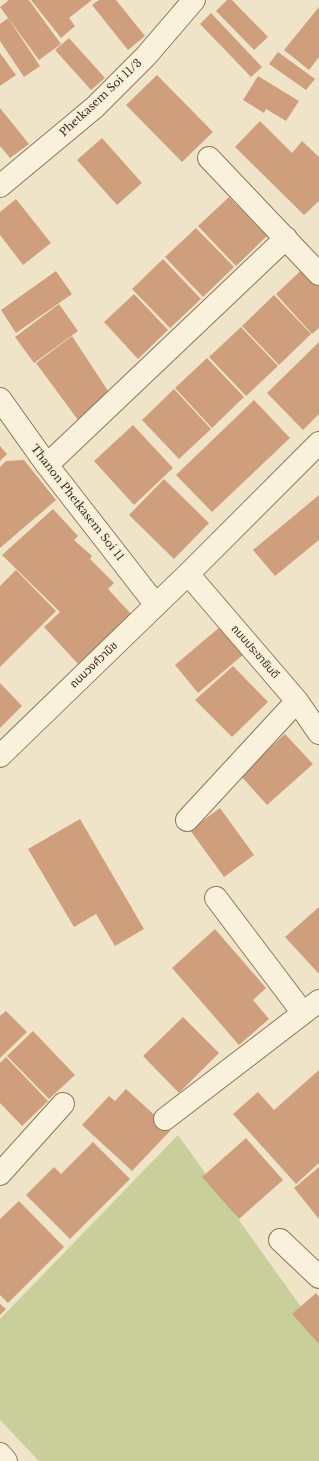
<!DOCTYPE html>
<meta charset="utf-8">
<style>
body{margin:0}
canvas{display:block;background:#f0e4c8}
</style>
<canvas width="319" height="1461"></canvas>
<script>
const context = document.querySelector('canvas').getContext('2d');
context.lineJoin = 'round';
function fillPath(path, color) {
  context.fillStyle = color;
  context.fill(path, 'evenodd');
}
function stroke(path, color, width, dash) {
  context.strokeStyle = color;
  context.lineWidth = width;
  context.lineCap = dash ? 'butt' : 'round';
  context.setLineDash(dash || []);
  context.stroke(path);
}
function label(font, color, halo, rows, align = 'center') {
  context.font = font + ' "Libre Baskerville","Noto Sans Thai",serif';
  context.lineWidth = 3.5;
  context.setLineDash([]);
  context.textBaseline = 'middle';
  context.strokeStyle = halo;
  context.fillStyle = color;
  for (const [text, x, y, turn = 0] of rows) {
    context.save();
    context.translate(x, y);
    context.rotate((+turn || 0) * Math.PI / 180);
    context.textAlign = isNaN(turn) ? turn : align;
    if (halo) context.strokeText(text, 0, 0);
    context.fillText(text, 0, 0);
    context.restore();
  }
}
fillPath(new Path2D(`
 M178,1135L319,1332V1461H39L0,1420V1319Z`), '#c9cf9b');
fillPath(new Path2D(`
 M9,0H29L61,44L39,60L0,7Z
 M31,0H92L69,18L75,26L61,38Z
 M99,0H116L145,36L128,50L92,5Z
 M227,0H232L268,37L254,50L216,11Z
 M319,7V57L309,70L284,50Z
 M211,13L262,67L251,77L200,24Z
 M8,18L40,66L24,77L0,41V24Z
 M69,38L105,78L91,90L55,50Z
 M278,52L315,79L306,90L269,64Z
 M0,53L16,75L0,86Z
 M157,75L213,132L182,162L126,105Z
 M258,76L299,101L286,121L266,109L264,113L243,100Z
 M0,108L29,144L10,158L0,146Z
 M260,121L292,153L302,141L319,157V201L304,215L235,147Z
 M102,138L142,183L117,205L77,160Z
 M229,197L267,236L236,266L198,226Z
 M16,199L51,243L23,265L0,235V212Z
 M196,228L234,267L203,297L165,257Z
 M163,259L201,299L170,328L132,289Z
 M308,264L319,276V328L312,334L276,294Z
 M56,271L72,294L16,333L1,310Z
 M134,294L168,330L138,359L104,322Z
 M274,295L311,334L279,365L242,326Z
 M59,304L78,331L34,363L15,337Z
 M241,327L278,366L246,396L209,357Z
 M72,336L112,397L81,424L36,363Z
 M319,342V414L303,430L267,393Z
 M207,358L244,397L212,428L175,388Z
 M174,389L211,429L179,459L142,420Z
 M254,400L290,438L212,512L176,475Z
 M133,425L173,468L134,505L94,461Z
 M0,446L7,454L0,461Z
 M24,460L56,500L0,548V467L6,461Z
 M164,479L209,523L174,559L129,515Z
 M319,495V540L275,576L253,550Z
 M53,509L78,536L74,540L92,556L90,559L114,583L108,589L132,615L78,664L44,627L60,612L2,555Z
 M16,570L56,611L0,667V586Z
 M221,626L244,654L198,693L175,665Z
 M233,666L268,702L232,737L195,700Z
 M0,683L22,706L0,728Z
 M285,734L313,764L267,805L240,775Z
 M220,808L254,855L224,877L190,830Z
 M80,819L144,929L115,946L96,914L74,927L28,849Z
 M319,907V974L285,937Z
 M215,929L266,988L253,1000L269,1019L239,1045L172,968Z
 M6,1011L27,1032L0,1058V1016Z
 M183,1017L219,1053L179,1093L143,1056Z
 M33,1031L75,1075L49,1099L7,1056Z
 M6,1057L48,1101L22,1126L0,1103V1063Z
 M319,1070V1163L296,1184L233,1114L258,1092L274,1110Z
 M126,1089L171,1130L132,1171L82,1125L109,1096L115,1101Z
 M246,1138L283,1180L239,1219L202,1177Z
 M93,1142L130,1179L70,1239L26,1195L54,1167L61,1174Z
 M319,1167V1219L294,1188Z
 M19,1201L64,1247L8,1303L0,1295V1219Z
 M316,1293L319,1297V1344L292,1314Z
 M0,1304L6,1309L0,1315Z`), '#cf9f7d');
const minor = new Path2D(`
 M209,158L319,274
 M0,186L95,107L146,56L194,0
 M0,399L47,465L156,605
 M47,465L286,238
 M188,574L297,701L319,733
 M0,756L188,574L319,443
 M187,820L297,701
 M216,898L303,1013
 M165,1119L319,1001
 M0,1174L63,1104
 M280,1240L319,1277
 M0,1454L6,1461`);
stroke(minor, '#8d765c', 24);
stroke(minor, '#faf1dc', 22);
label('11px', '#3d2e20', '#f7eed8', [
 ["Phetkasem Soi 11/3",101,98,-43],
 ["Thanon Phetkasem Soi 11",77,503,52],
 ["ถนนประชายินดี",255,652,49],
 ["ถนนวงศ์วานิช",94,665,-44]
]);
</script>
